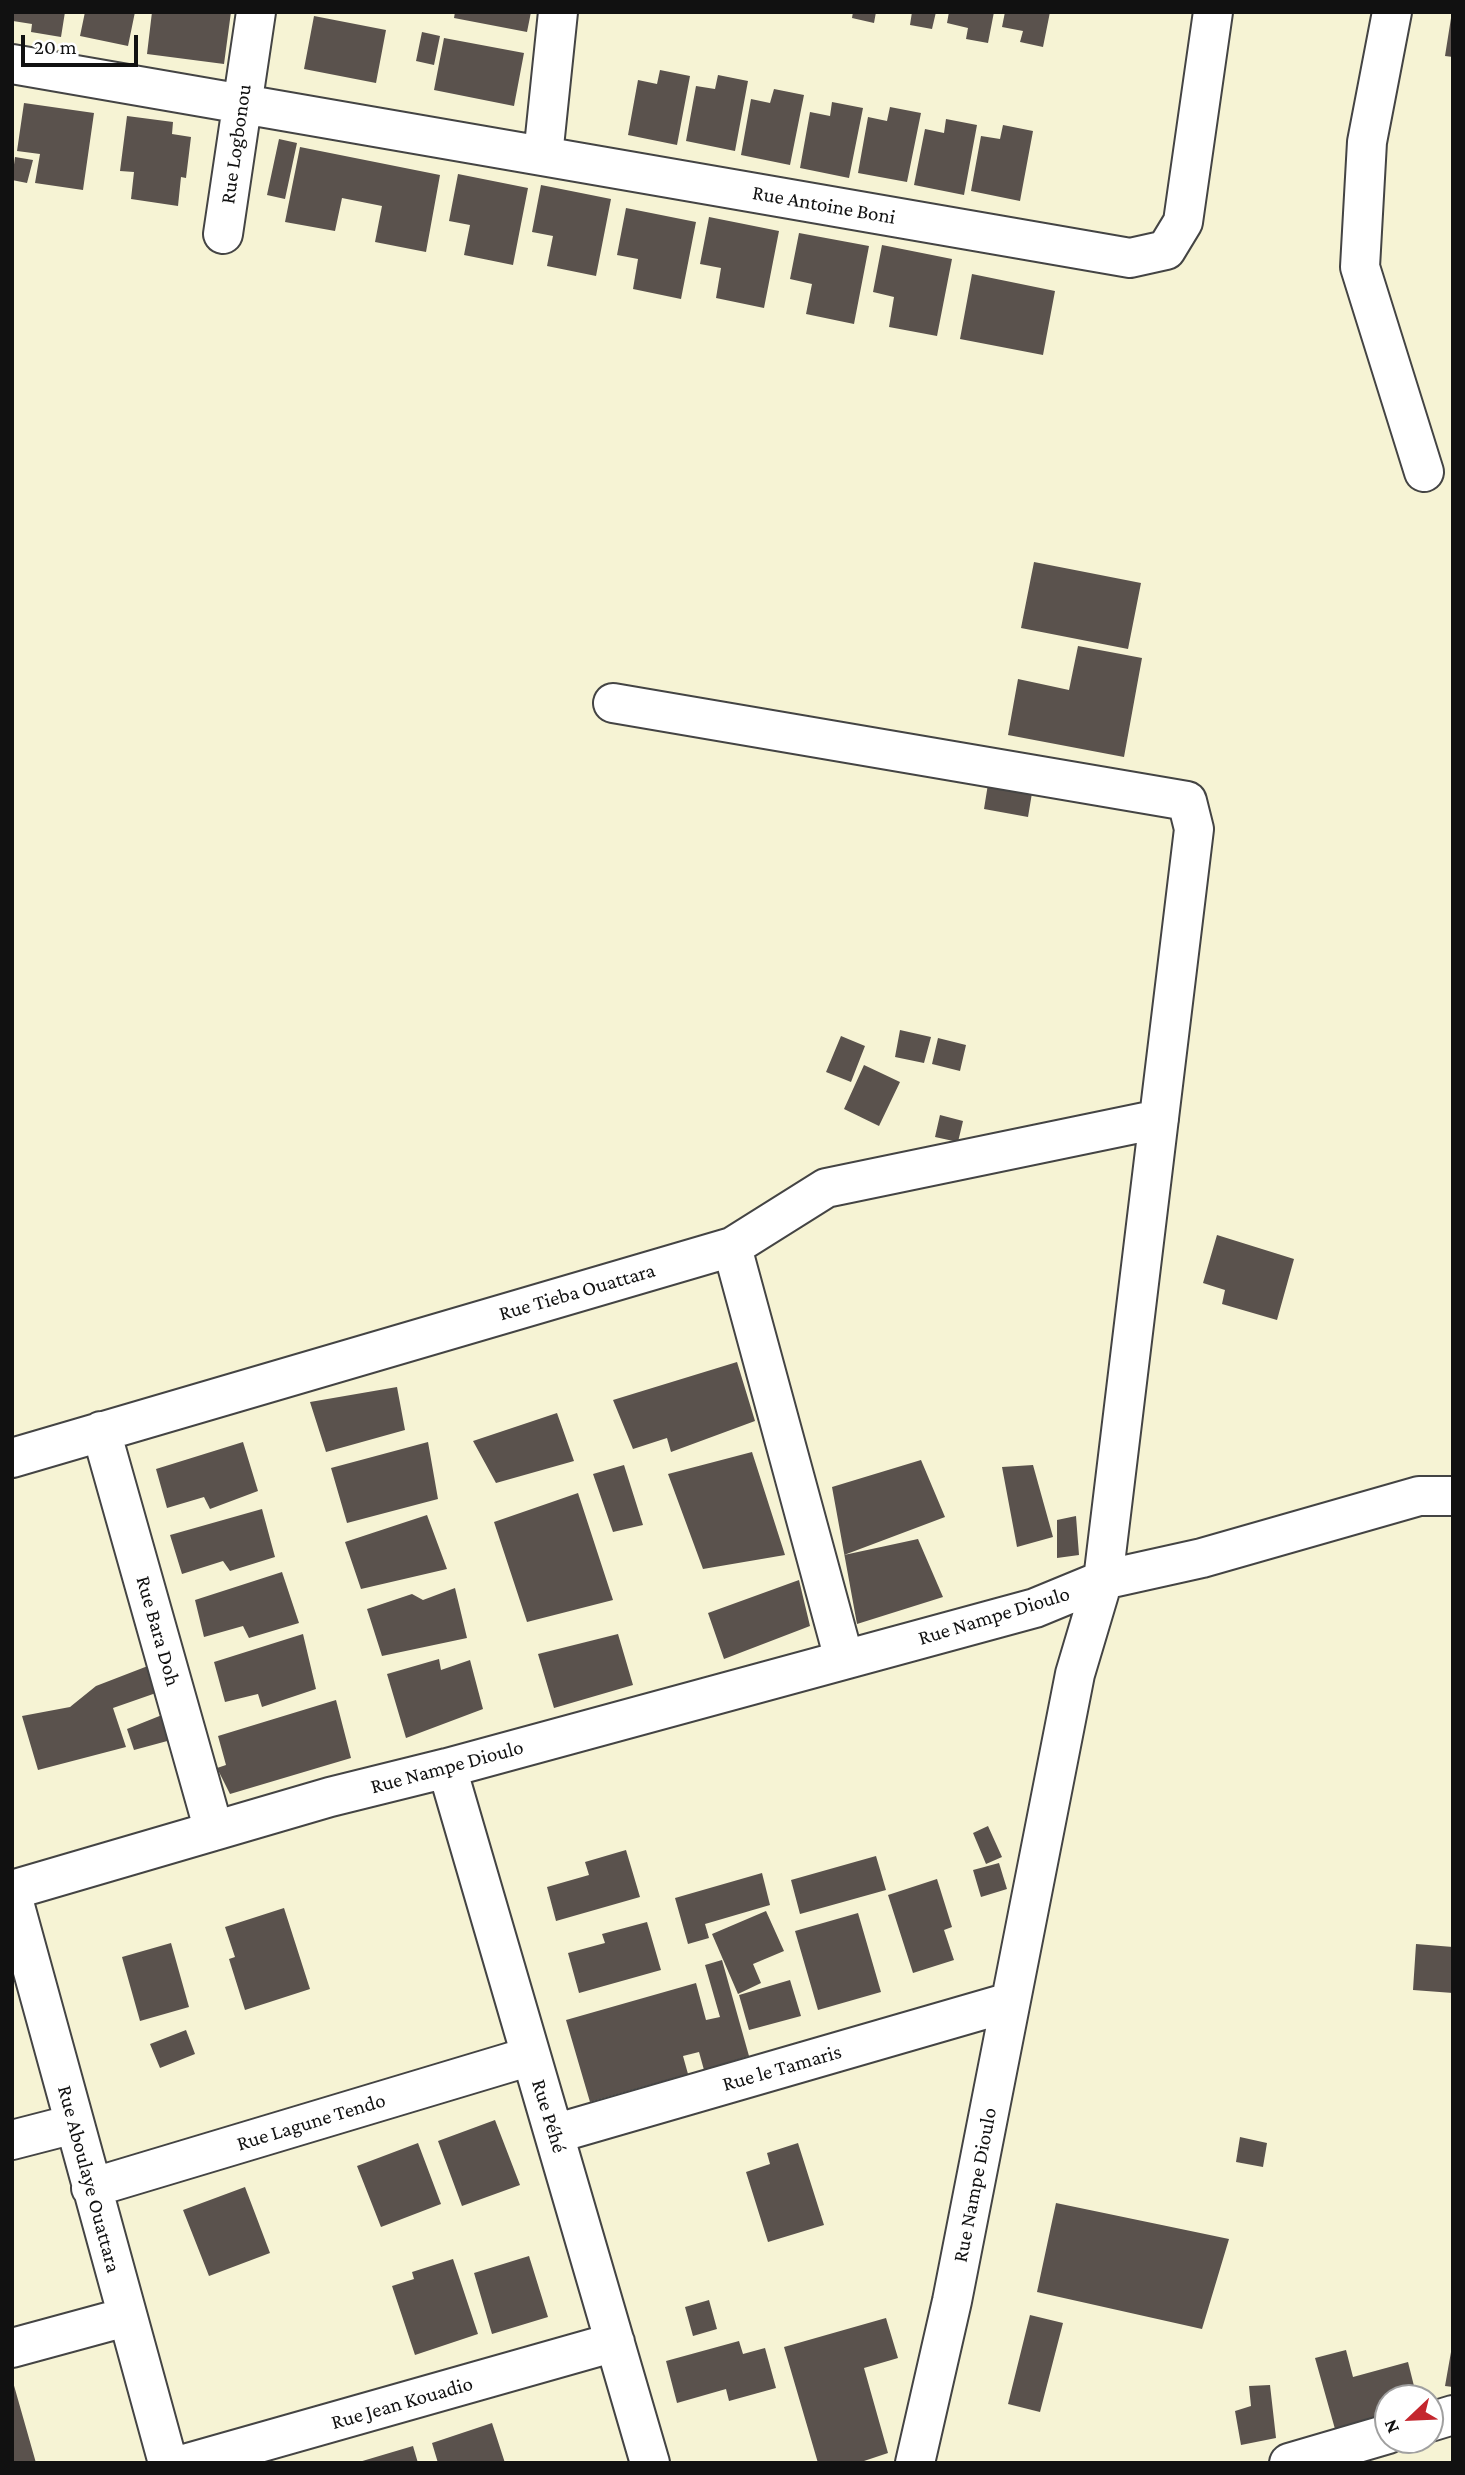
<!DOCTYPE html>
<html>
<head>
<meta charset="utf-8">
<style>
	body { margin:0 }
	#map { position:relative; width:1465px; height:2475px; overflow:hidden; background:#fffdf5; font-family:"Crimson Pro",serif }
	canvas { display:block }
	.frame { position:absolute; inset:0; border:14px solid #111; pointer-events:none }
	.north { position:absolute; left:1374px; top:2384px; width:70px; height:70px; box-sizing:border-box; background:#fff; border:2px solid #a0a0a0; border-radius:50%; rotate:247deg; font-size:19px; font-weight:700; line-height:28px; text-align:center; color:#111 }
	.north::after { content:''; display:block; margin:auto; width:24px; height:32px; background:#c4262e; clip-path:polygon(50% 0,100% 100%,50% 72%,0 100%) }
	.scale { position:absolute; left:21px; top:35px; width:117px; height:32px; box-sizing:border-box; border:4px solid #111; border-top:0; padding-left:9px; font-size:21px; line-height:24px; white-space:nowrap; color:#111; -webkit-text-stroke:5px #fff; paint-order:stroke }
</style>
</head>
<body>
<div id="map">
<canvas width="1465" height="2475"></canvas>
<div class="frame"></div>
<div class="north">N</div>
<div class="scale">20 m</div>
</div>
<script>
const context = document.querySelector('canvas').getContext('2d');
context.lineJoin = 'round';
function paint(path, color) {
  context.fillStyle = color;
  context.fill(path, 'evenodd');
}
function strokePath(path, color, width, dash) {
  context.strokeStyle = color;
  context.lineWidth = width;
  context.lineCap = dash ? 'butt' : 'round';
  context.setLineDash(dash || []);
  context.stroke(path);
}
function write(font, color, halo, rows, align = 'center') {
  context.font = font + ' "Crimson Pro",serif';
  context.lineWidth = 7;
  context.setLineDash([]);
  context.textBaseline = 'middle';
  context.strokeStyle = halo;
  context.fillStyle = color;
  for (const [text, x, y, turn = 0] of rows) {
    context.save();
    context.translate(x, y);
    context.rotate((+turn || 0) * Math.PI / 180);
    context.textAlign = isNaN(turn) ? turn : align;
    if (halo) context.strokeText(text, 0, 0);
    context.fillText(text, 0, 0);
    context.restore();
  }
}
const farmland = new Path2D(`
	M12 12H1453V2463H12ZM1388 2398H1430V2440H1388Z`);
const building = new Path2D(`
	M14 12H65L61 37 31 32 32 24 13 21Z
	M85 12H135L128 46 80 36Z
	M152 12H231L224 64 147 54Z
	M455 12H531L527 32 454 18Z
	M853 12H876L874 23 852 18Z
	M912 12H936L932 29 910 25Z
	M949 12H994L988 43 966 39 968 28 947 23Z
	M1005 12H1050L1043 47 1020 42 1023 31 1002 27Z
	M314 16 386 30 376 83 304 69Z
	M1451 18H1453V57L1445 56Z
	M422 32 440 36 434 65 416 61Z
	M444 38 524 53 514 106 434 90Z
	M660 70 690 76 677 145 628 135 638 80 657 84Z
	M718 75 748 81 735 151 686 141 696 86 715 89Z
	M774 89 804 95 790 165 741 155 751 99 770 103Z
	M832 102 863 108 849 178 800 168 810 112 830 116Z
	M24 103 94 113 83 190 35 183 40 154 17 151Z
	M890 107 921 113 907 182 858 173 868 117 887 121Z
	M127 116 173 122 172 134 191 137 186 178 181 177 178 206 131 199 134 172 120 171Z
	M946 119 977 125 964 195 914 185 925 129 944 133Z
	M1003 125 1033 131 1020 201 971 191 981 136 1000 139Z
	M279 139 297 143 285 199 267 195Z
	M300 147 440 175 426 252 375 242 382 206 342 198 335 231 285 222Z
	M15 157 33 160 27 183 12 180Z
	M458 174 528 188 513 265 464 255 470 225 449 221Z
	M541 185 611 199 596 276 547 266 553 236 532 232Z
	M626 208 696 222 681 299 633 289 638 259 617 255Z
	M709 217 779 231 764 308 716 298 721 268 700 264Z
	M799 233 869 246 854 324 806 314 812 284 790 279Z
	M882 245 952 259 937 336 889 327 894 297 873 292Z
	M972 274 1055 291 1043 355 960 339Z
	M1034 562 1141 583 1128 649 1021 628Z
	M1078 646 1142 658 1124 757 1008 735 1018 679 1069 690Z
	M988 784 1032 793 1028 817 984 809Z
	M900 1030 931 1037 924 1063 895 1057Z
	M841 1036 865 1046 851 1082 826 1072Z
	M938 1038 966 1045 960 1071 932 1064Z
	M864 1065 900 1082 879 1126 844 1109Z
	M940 1115 963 1121 958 1142 935 1137Z
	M1217 1235 1294 1259 1277 1320 1222 1304 1225 1290 1203 1283Z
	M737 1362 755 1421 671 1452 667 1438 633 1449 613 1400Z
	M397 1387 405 1430 326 1452 310 1402Z
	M557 1413 574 1461 496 1483 473 1441Z
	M243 1442 258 1491 210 1509 204 1497 167 1508 156 1469Z
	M428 1442 438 1499 347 1523 331 1468Z
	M752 1452 785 1555 703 1569 668 1474Z
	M921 1460 945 1517 844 1555 918 1539 943 1597 857 1624 832 1487Z
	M624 1465 643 1525 613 1532 593 1474Z
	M1033 1465 1053 1537 1017 1547 1002 1467Z
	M578 1493 613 1600 527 1622 494 1522Z
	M262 1509 275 1557 230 1571 223 1561 182 1574 170 1535Z
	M427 1515 447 1569 361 1589 345 1542Z
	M1076 1516 1079 1555 1057 1558V1520Z
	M282 1572 299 1623 249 1638 243 1626 204 1637 195 1600Z
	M799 1580 810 1626 724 1659 708 1613Z
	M455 1588 467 1638 382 1656 367 1609 412 1594 423 1600Z
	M303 1634 316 1689 262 1707 258 1694 225 1702 214 1662Z
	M618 1634 633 1685 554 1708 538 1654Z
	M439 1659 441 1670 470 1660 483 1709 406 1738 387 1674Z
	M153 1664 156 1693 113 1708 126 1747 38 1770 22 1716 70 1707 96 1686Z
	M336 1700 351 1758 230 1794 217 1768 226 1765 218 1736Z
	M162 1715 171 1740 134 1750 127 1729Z
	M988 1826 1002 1857 986 1864 973 1833Z
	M626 1850 640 1897 556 1921 547 1887 589 1875 585 1862Z
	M876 1856 886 1890 800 1914 791 1880Z
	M999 1863 1007 1889 981 1897 973 1870Z
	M762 1873 770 1905 705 1924 709 1938 688 1944 675 1898Z
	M937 1879 952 1927 944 1930 954 1960 913 1973 888 1895Z
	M284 1908 310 1989 245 2010 229 1959 235 1957 225 1927Z
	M766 1911 784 1951 753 1964 761 1983 738 1994 712 1934Z
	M858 1913 881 1992 818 2010 795 1931Z
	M647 1922 661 1970 579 1993 568 1953 605 1943 602 1934Z
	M171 1943 189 2007 140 2021 122 1957Z
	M1416 1944 1453 1947V1993L1413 1990Z
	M722 1960 749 2056 704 2070 699 2052 683 2056 688 2074 590 2102 566 2020 696 1983 706 2020 720 2017 705 1965Z
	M790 1980 801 2016 749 2030 739 1995Z
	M186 2030 195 2054 160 2068 150 2044Z
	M495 2120 520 2185 462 2206 438 2141Z
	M1240 2137 1267 2143 1263 2167 1236 2162Z
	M418 2143 441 2204 381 2227 357 2166Z
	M798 2143 824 2225 768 2242 746 2172 770 2164 767 2153Z
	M245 2187 270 2253 209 2276 183 2210Z
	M1056 2203 1229 2239 1202 2329 1037 2292Z
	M529 2256 548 2317 492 2334 474 2273Z
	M453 2259 478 2334 415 2355 392 2286 414 2279 412 2272Z
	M709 2300 717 2329 693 2336 685 2307Z
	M1030 2315 1063 2323 1040 2412 1008 2404Z
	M886 2318 898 2358 864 2368 888 2453 858 2463H818L784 2347Z
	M739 2341 743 2354 765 2348 776 2388 729 2401 726 2389 677 2403 666 2361Z
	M1346 2350 1353 2377 1408 2362 1417 2398H1388V2415L1335 2429 1315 2358Z
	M1451 2352 1453 2353V2387L1445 2386Z
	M13 2382 36 2463H12Z
	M1270 2385 1276 2438 1241 2445 1235 2411 1251 2406 1249 2386Z
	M492 2423 505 2463H438L432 2443Z
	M413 2446 418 2463H359V2462Z`);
const minor = new Path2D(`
	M1392 12 1367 142 1360 267 1424 472
	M12 64 1130 258 1166 250 1183 222 1213 12
	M543 156 558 12
	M223 234 256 12
	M613 703 1187 801 1194 829 1103 1580 1202 1558 1419 1496H1453
	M732 1247 826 1188 1159 1119
	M101 1431 214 1831
	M12 1458 732 1247 844 1659
	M447 1768 650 2463
	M12 1890 330 1797 447 1768 1035 1608 1103 1580 1075 1674 952 2301 915 2463
	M12 1895 168 2463
	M554 2134 1010 2002
	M12 2140 74 2124
	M91 2188 531 2056
	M12 2348 126 2317
	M1430 2422 1453 2415
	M188 2463 615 2342
	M1289 2463 1388 2434`);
const streetNames = [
	["Rue Logbonou",236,144,-82],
	["Rue Antoine Boni",824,205,10],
	["Rue Tieba Ouattara",577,1292,-16],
	["Rue Nampe Dioulo",994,1616,-17],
	["Rue Bara Doh",158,1631,74],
	["Rue Nampe Dioulo",447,1767,-15],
	["Rue le Tamaris",782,2068,-16],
	["Rue Péhé",549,2116,73],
	["Rue Lagune Tendo",311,2122,-17],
	["Rue Aboulaye Ouattara",89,2179,75],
	["Rue Nampe Dioulo",975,2185,-79],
	["Rue Jean Kouadio",402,2403,-16]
];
paint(farmland, '#f6f3d4');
paint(building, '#5a524d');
strokePath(minor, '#444', 42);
strokePath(minor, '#fff', 38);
write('21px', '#111', '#fff', streetNames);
</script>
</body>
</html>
